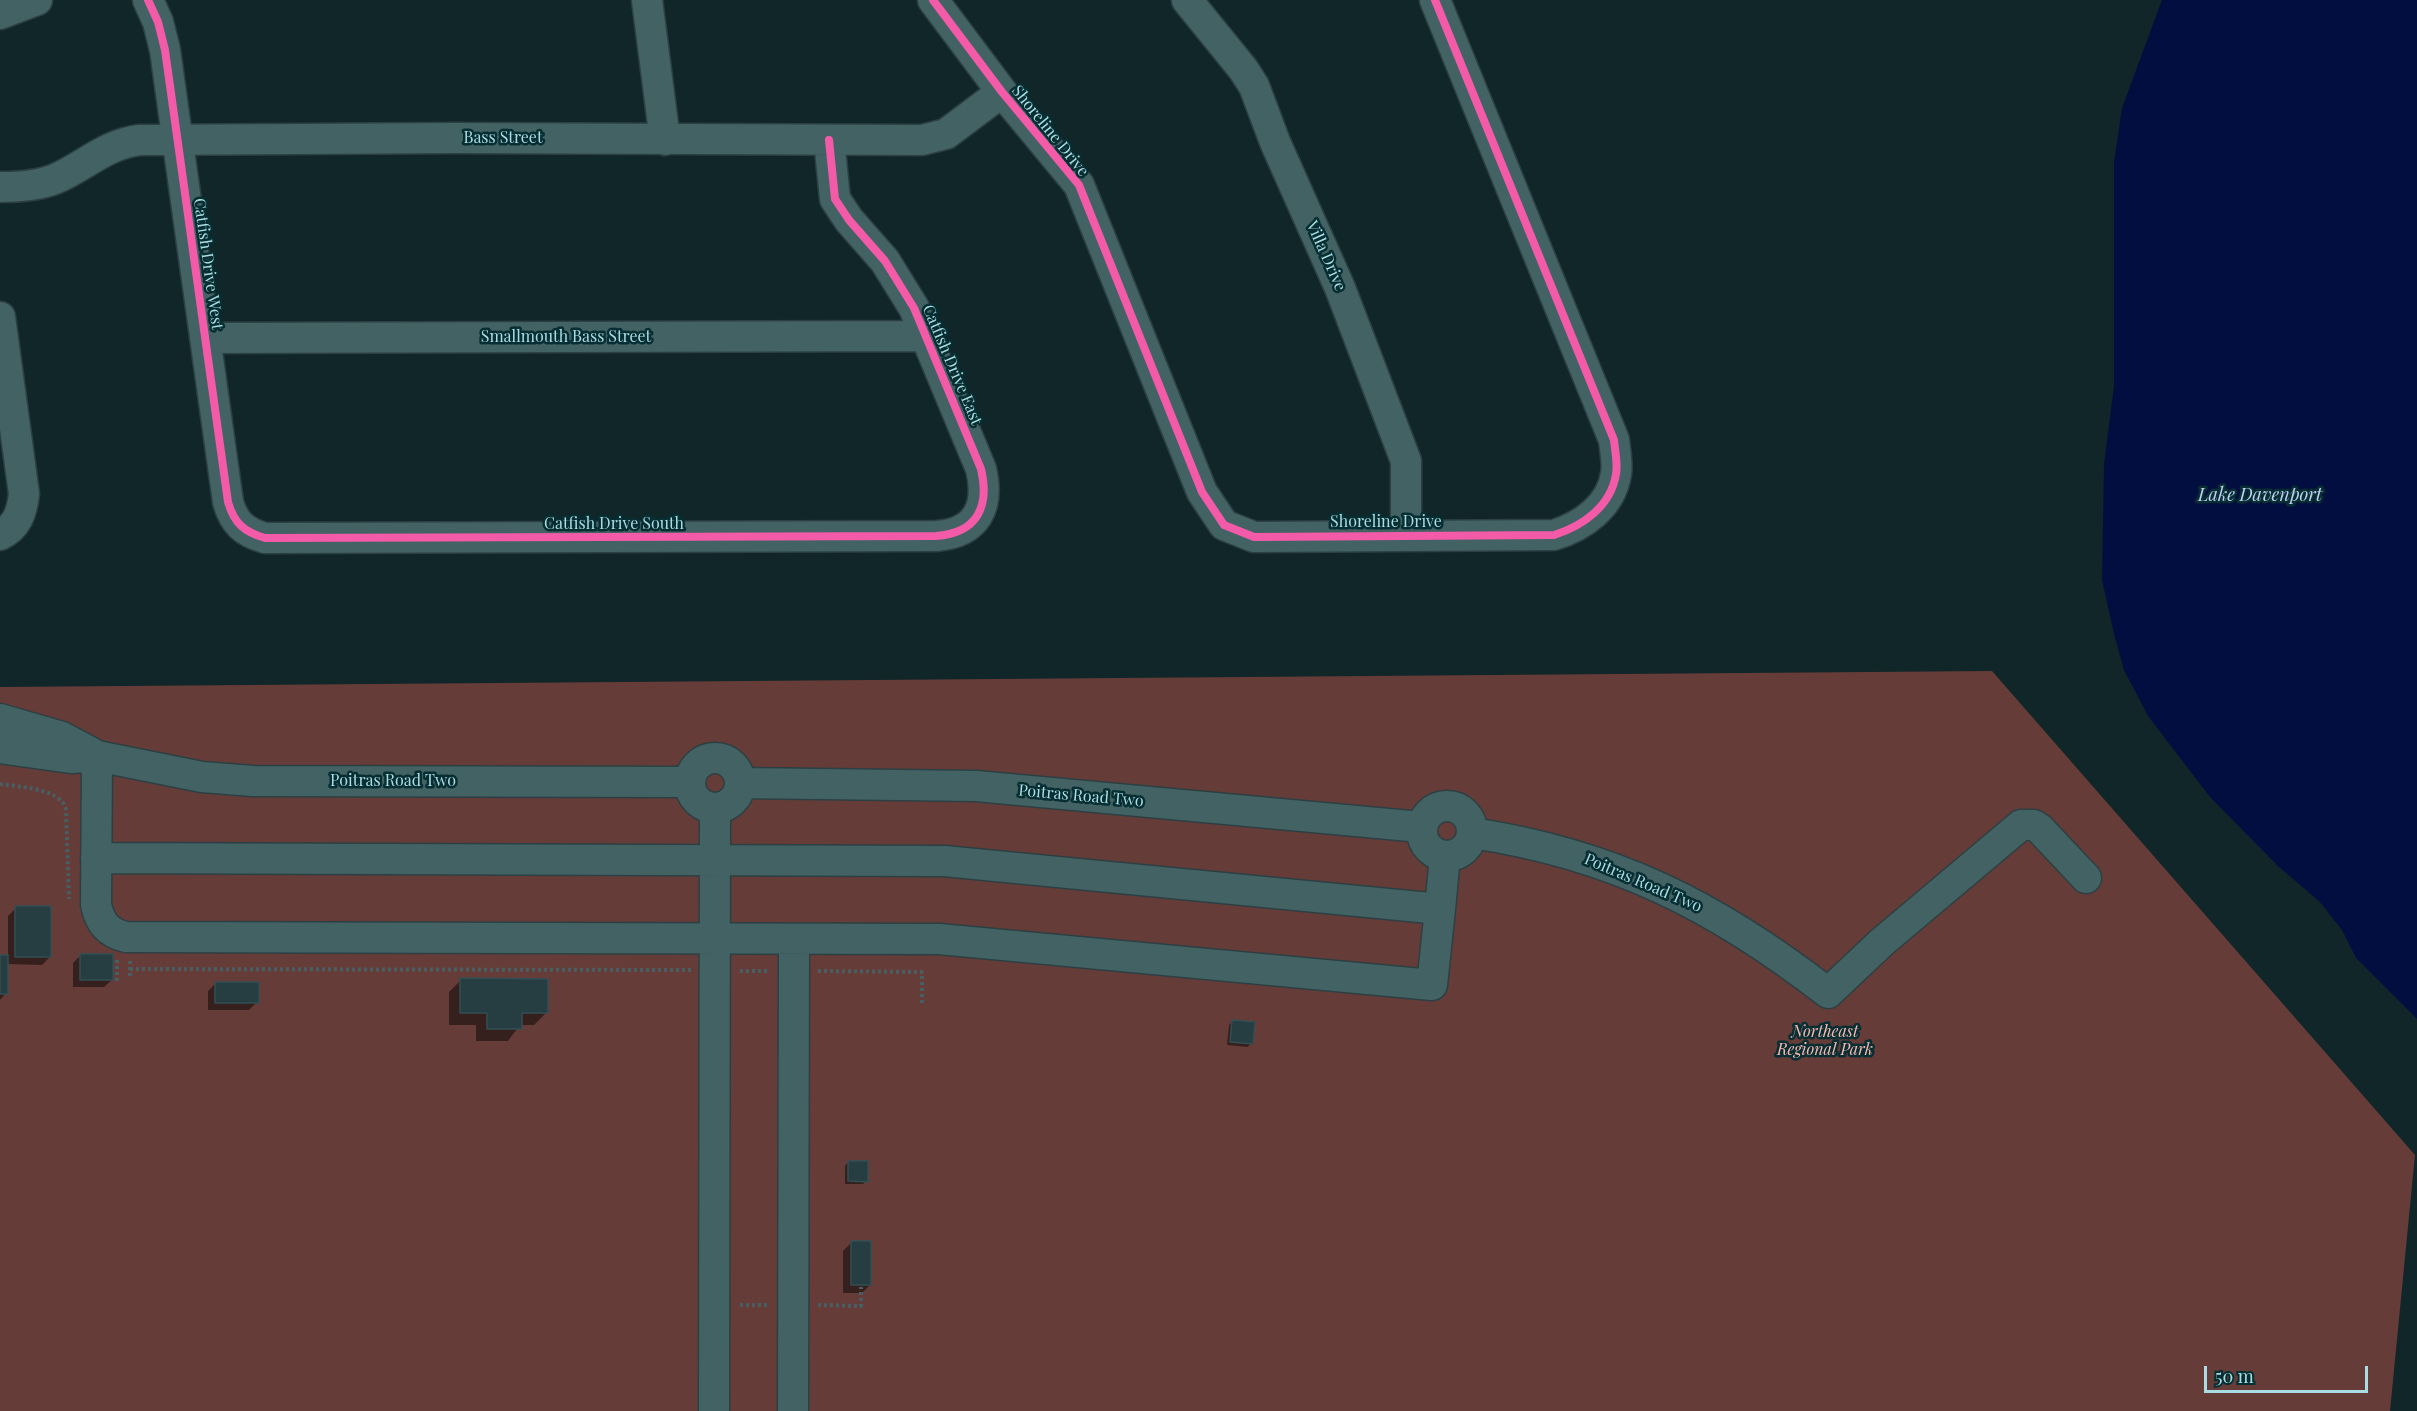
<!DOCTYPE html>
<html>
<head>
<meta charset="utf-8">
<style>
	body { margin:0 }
	#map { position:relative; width:2417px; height:1411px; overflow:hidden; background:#112628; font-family:"Playfair Display",serif }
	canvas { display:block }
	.scale { position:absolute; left:2204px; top:1366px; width:164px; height:27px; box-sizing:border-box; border:3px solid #aadde3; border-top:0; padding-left:8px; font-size:18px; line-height:21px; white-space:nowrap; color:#aadde3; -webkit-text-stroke:4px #072e32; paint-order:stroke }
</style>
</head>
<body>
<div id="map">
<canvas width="2417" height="1411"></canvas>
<div class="scale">50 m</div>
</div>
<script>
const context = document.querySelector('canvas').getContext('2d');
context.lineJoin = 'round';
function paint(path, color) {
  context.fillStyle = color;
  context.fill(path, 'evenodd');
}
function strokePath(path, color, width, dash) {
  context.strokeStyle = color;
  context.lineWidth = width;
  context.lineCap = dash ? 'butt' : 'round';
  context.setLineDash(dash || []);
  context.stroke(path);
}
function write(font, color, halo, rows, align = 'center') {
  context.font = font + ' "Playfair Display",serif';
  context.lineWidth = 5;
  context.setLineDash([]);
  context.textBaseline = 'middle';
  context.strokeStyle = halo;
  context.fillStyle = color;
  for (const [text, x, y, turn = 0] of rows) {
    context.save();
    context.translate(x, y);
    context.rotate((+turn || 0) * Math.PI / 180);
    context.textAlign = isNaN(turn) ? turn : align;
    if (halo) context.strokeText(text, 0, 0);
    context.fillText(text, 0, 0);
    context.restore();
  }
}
const green = new Path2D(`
	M1992 671 2415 1155 2390 1411H0V687Z`);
const water = new Path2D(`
	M2162 0H2417V1019L2356 958 2342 930 2320 902 2278 866 2210 797 2148 716 2124 670 2114 634 2102 580 2104 464 2114 386V162L2122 108Z`);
const shadow = new Path2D(`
	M16 908 50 957 42 965 6 964V993L0 1000V957H8V916Z
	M81 955 112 980 104 987H73V963Z
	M461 980 546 1013 534 1025H520L508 1041H476V1025H449V992Z
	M216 983 257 1002 249 1010H208V991Z
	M1232 1022 1251 1043 1248 1047 1227 1045 1229 1025Z
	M848 1162 866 1181 863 1184H845V1166Z
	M851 1243 870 1285 862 1293H843V1251Z`);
const building = new Path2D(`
	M15 906H51V957H15Z
	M80 954H113V980H80Z
	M0 955H8V994H0Z
	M460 978 548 979V1013H522V1029H487V1013H460Z
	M215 982H259V1003H215Z
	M1232 1020 1255 1022 1253 1044 1230 1042Z
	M848 1161H868V1182L848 1181Z
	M851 1241H871V1285H851Z`);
const path = new Path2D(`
	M0 784C18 787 62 788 66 810L69 899
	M117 960V983
	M130 961V978
	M130 969 691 970
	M740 971H769
	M818 971 922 972V1003
	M740 1305H768
	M818 1305 861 1306V1287`);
const minor = new Path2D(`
	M148 0 158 22 165 50 228 502C234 523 244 532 265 538L936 536C977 533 990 507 981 469L914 308 885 261 849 220 835 199 829 140
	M647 0 665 140
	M933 0 1002 92 1079 185 1202 492 1224 525 1254 537 1554 535C1583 526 1611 506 1616 474 1618 464 1615 451 1614 440L1435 0
	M1187 0 1243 69 1254 86 1275 142 1340 288 1406 461V534
	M0 14 37 0
	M0 187C18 187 38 186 55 179 85 166 106 144 140 140L455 138 922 140 946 134 1002 92
	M0 317 24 494C22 512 17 527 0 535
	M205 338 927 336
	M0 719 62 737 92 753
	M0 748 71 758 97 756 202 777 253 781 690 782
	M97 756 96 905C100 923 108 933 126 937L939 939 1432 985 1440 909
	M690 783a25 25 0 1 1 50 0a25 25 0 1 1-50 0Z
	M741 783 976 786 1421 827
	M1422 831a25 25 0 1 1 50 0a25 25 0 1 1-50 0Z
	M1472 833C1613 854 1716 906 1828 993L1882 942 2021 825H2034L2040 829 2086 878
	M96 858 944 861 1440 909 1445 856
	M714 1411 715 809
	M793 1411 794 939`);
const cycleway = new Path2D(`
	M148 0 158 22 165 50 228 502C234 523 244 532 265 538L936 536C977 533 990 507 981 469L914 308 885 261 849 220 835 199 829 140
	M933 0 1002 92 1079 185 1202 492 1224 525 1254 537 1554 535C1583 526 1611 506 1616 474 1618 464 1615 451 1614 440L1435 0`);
const streetNames = [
	["Shoreline Drive",1050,131,51],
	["Bass Street",503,138],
	["Villa Drive",1326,256,66],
	["Catfish Drive West",208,264,82],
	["Smallmouth Bass Street",566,337],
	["Catfish Drive East",952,365,67],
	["Shoreline Drive",1386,522],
	["Catfish Drive South",614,524],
	["Poitras Road Two",393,781],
	["Poitras Road Two",1081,796,5],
	["Poitras Road Two",1643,883,23]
];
const parkNames = [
	["Northeast",1825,1032],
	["Regional Park",1825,1050]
];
const waterNames = [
	["Lake Davenport",2260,495]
];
paint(green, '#663c39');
paint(water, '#030e40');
paint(shadow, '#0007');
paint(building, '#263d41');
strokePath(building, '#324f53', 1.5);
strokePath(minor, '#2c4043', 33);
strokePath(path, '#475f62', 4, [3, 3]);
strokePath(minor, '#436264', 30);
strokePath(cycleway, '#f35aa7', 8);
write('16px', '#aadde3', '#072e32', streetNames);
write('italic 16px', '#fbb8b1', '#072e32', parkNames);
write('italic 18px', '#c0d0f4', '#072e32', waterNames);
</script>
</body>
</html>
